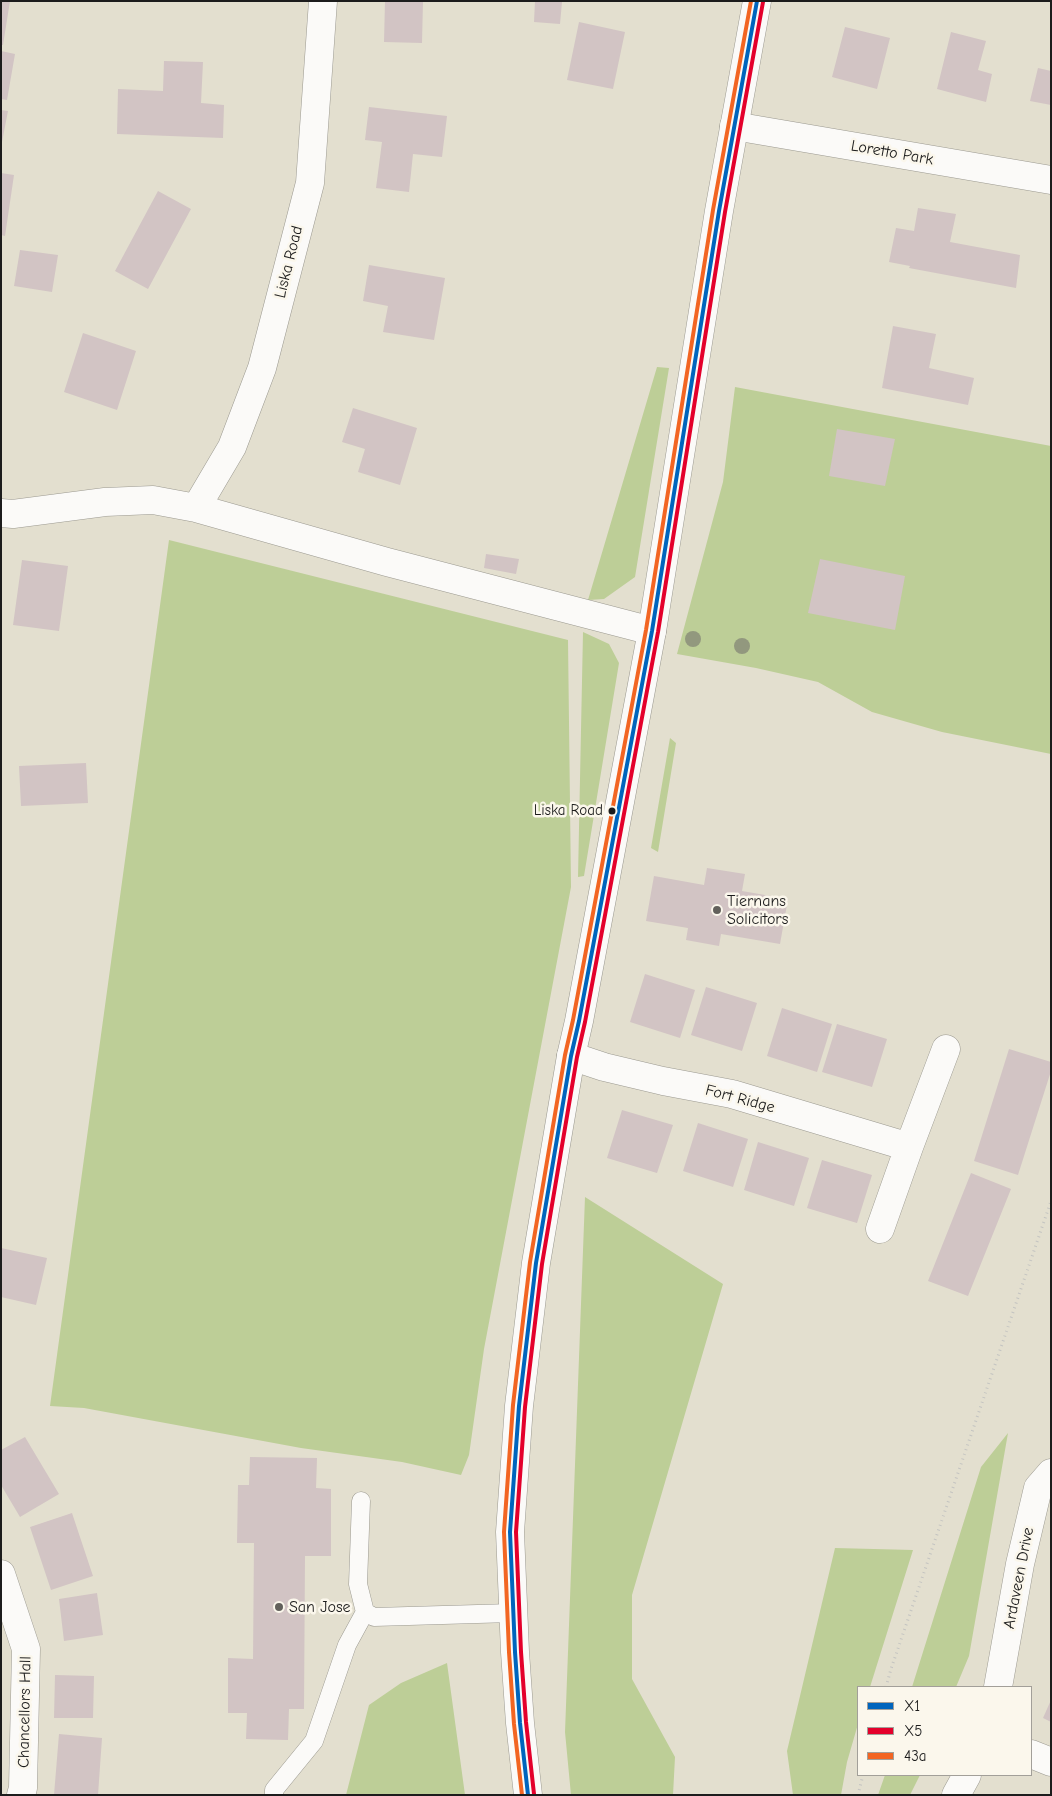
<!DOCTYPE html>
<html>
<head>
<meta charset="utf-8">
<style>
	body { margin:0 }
	#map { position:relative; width:1052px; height:1796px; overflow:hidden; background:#e3dfcf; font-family:"Comic Neue",sans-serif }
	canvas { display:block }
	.frame { position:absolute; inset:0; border:2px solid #1c1c1c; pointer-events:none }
	.legend { position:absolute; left:857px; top:1686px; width:175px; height:90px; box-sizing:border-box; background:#fbf7ec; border:1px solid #a29f99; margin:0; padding:6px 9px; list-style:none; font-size:15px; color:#1c1c1c }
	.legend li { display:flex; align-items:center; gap:10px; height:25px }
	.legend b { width:25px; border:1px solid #a29f99 }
</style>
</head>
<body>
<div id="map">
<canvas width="1052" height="1796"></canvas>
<div class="frame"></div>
<ul class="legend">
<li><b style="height:6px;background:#0065bd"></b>X1</li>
<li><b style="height:6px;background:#e4002b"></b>X5</li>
<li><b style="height:6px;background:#f26522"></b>43a</li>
</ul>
</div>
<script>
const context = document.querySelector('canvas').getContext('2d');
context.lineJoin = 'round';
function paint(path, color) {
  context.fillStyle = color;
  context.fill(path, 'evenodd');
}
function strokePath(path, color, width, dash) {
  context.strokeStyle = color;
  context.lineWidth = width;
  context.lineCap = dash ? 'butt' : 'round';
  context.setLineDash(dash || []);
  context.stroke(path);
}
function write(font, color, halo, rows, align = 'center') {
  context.font = font + ' "Comic Neue",sans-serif';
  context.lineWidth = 5;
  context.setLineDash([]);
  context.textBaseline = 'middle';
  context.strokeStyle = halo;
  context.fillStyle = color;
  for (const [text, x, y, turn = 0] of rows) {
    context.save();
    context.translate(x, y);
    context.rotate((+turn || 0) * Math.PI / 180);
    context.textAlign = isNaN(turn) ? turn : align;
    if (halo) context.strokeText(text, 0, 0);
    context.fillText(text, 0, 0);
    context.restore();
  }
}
const green = new Path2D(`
	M657 367 669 368 635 577 604 599 588 600Z
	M735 387 1051 446V754L942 732 872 712 818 682 756 668 677 654 723 482Z
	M169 540 568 640 571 887 484 1349 469 1455 461 1475 402 1462 301 1448 84 1408 50 1406Z
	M583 632 609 644 619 663 584 876 578 877Z
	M670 738 676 743 658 852 651 848Z
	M585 1197 723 1284 632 1595V1679L675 1757 673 1795H571L565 1732Z
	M1008 1433 969 1656 956 1687H912L981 1467Z
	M835 1548 913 1550 870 1687H858V1724L847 1762 841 1795H793L787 1751Z
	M447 1663 465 1795H346L369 1705 401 1683Z
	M885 1775H920L910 1795H878Z`);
const building = new Path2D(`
	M1 1H10L3 45H1Z
	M385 1H423L422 43 384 42Z
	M535 1 562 2 560 24 534 22Z
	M579 22 625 32 613 89 567 80Z
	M845 27 890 38 877 89 832 77Z
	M951 32 986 41 978 70 992 74 986 102 937 89Z
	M1 51 15 54 7 100 1 99Z
	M164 61 203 62 201 103 224 105 223 138 117 134 118 89 163 91Z
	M1038 68 1051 71V105L1030 101Z
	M369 107 447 116 442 157 413 154 409 192 376 188 382 142 365 140Z
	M1 110 8 111 2 142H1Z
	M1 173 14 175 5 236 1 235Z
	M158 191 191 209 148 289 115 271Z
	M918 208 956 214 950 242 1020 255 1016 288 909 268 910 266 889 262 896 228 914 231Z
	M20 250 58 255 52 292 14 286Z
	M369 265 445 278 434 340 383 332 388 306 363 301Z
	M893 326 936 334 929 368 974 378 968 405 882 388Z
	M83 333 136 351 117 410 64 392Z
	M353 408 417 428 400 485 358 472 365 449 342 442Z
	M837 429 895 439 885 486 829 476Z
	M486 554 519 559 516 574 484 568Z
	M820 559 905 576 895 630 808 613Z
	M22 560 68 566 59 631 13 625Z
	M86 763 88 803 21 806 19 766Z
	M707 868 745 874 742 891 788 899 780 944 721 934 719 946 686 940 688 928 646 921 654 876 704 885Z
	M645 974 695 990 680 1038 630 1022Z
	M706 987 757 1003 742 1051 691 1035Z
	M782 1008 832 1024 817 1072 767 1056Z
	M837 1024 887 1039 872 1087 822 1072Z
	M1009 1049 1051 1062V1071L1018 1175 974 1161Z
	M622 1110 673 1125 657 1173 607 1158Z
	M698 1123 748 1139 733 1187 683 1171Z
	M758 1142 809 1158 794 1206 744 1190Z
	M822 1160 872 1175 857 1223 807 1208Z
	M971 1173 1011 1189 968 1296 928 1281Z
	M1 1248 47 1258 36 1305 1 1297Z
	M25 1437 59 1494 20 1517 1 1485V1450Z
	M250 1457 317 1458 316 1488 331 1489V1556H305L304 1709H289L288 1740 246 1739 247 1713H228V1658L253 1659 254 1543H237L238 1485H249Z
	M72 1513 93 1576 51 1590 30 1527Z
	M97 1593 103 1635 64 1641 59 1599Z
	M55 1675 94 1676 93 1718H54Z
	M1051 1700V1722L1043 1718Z
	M59 1734 102 1738 98 1795H54Z`);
const path = new Path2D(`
	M886 1687 891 1669 1051 1201
	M858 1795 863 1775`);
const service = new Path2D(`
	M361 1501 358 1584 365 1612 374 1617 512 1613
	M274 1795V1790L314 1741 347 1645 365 1612`);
const minor = new Path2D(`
	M734 126 1051 180
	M196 508 232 447 262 368 310 183 323 1
	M1 513 13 514 105 502 153 500 196 508 387 562 652 631
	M571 1056 604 1067 663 1081 732 1094 909 1147
	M880 1229 909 1147 946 1049
	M1 1574 26 1649 23 1788 21 1795
	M998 1687 1020 1564 1038 1488 1051 1473
	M1031 1754 1051 1762
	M956 1795 967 1775`);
const primary = new Path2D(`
	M528 1795 520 1723 515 1652 510 1532 519 1406 536 1263 571 1056 579 1021 652 631 719 211 757 1`);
const bus1 = new Path2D(`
	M528 1795 520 1723 515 1652 510 1532 519 1406 536 1263 571 1056 579 1021 652 631 719 211 757 1`);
const bus2 = new Path2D(`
	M534 1794 526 1722 521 1652 516 1532 525 1407 542 1264 577 1057 585 1022 658 632 725 212 763 2`);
const bus3 = new Path2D(`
	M522 1795 514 1724 509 1652 504 1532 513 1405 530 1262 565 1055 573 1020 646 630 713 210 751 1`);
const trees = [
	[693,639],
	[742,646]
];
const markers = [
	[612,811,4.5,"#1c1c1c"],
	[717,910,5,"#62605b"],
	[279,1607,5,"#62605b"]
];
const busNames = [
	["Liska Road",603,811]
];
const streetNames = [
	["Loretto Park",892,153,10],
	["Liska Road",289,262,-76],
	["Fort Ridge",740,1099,15],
	["Ardaveen Drive",1019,1578,-79],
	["Chancellors Hall",25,1712,-89]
];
const poiNames = [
	["Tiernans",727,901],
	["Solicitors",727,919],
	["San Jose",289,1607]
];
paint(green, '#bdce97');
paint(building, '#d2c4c4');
strokePath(service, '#9b9990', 19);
strokePath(minor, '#9b9990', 29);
strokePath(primary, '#9b9990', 29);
strokePath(path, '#c4c4c1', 3, [1, 4]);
strokePath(service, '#fbfaf8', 18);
strokePath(minor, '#fbfaf8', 28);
strokePath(primary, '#fbfaf8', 28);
strokePath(bus1, '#0065bd', 4);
strokePath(bus2, '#e4002b', 4);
strokePath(bus3, '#f26522', 4);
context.fillStyle = '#92987e';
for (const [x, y] of trees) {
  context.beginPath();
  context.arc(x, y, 8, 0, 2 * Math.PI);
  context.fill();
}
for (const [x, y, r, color] of markers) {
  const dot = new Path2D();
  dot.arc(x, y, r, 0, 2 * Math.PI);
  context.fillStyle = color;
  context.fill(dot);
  strokePath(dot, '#fbf7ec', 2);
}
write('15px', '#1c1c1c', '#fbf7ec', busNames, 'right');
write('16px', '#1c1c1c', '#fbf7ec', streetNames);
write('16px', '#1c1c1c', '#fbf7ec', poiNames, 'left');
</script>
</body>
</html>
